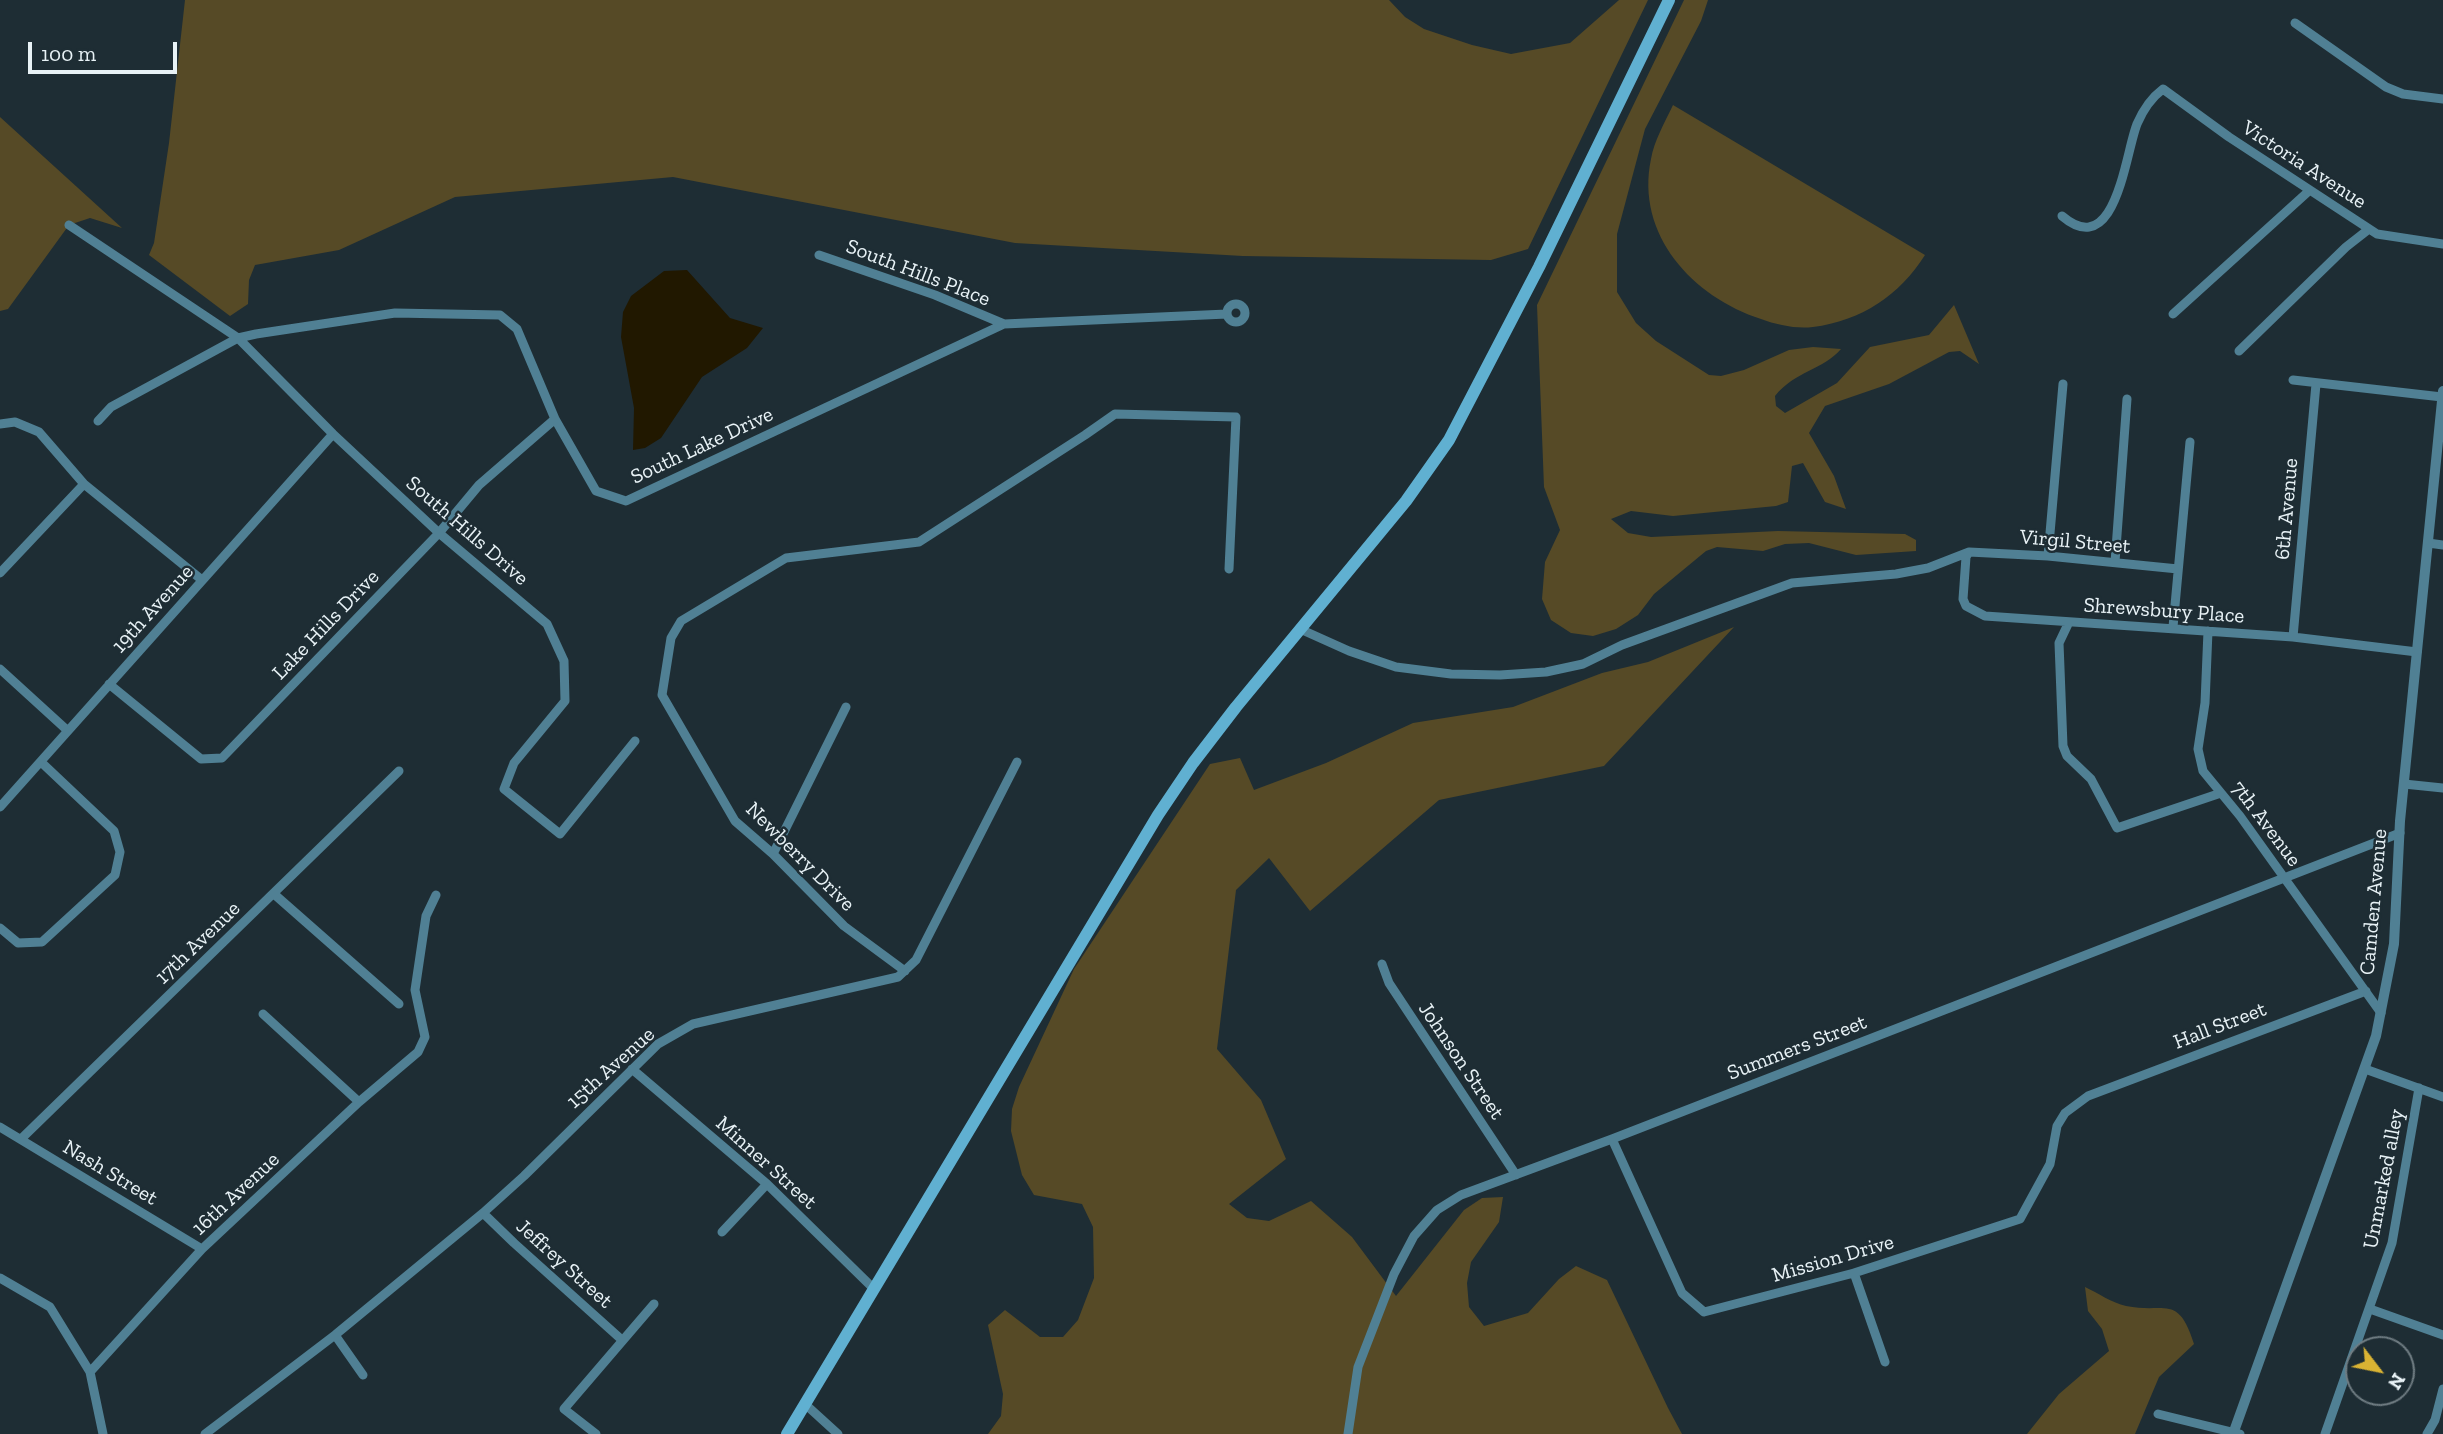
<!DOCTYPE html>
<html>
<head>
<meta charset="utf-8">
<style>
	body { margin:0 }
	#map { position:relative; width:2443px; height:1434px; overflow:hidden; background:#1e2d34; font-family:"Zilla Slab",serif }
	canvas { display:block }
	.north { position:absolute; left:2345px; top:1336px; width:70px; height:70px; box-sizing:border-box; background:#1e2d34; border:2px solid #6f7c82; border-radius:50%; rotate:122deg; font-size:19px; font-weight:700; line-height:28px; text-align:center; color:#e8f2f6 }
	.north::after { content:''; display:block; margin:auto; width:24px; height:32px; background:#dab333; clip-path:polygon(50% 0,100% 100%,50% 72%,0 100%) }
	.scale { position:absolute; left:28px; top:42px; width:149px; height:32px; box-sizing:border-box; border:4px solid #e8f2f6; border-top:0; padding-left:9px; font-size:21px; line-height:24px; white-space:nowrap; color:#e8f2f6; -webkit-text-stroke:5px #1e2d34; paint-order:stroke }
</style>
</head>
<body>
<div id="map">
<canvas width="2443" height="1434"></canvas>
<div class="north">N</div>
<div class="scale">100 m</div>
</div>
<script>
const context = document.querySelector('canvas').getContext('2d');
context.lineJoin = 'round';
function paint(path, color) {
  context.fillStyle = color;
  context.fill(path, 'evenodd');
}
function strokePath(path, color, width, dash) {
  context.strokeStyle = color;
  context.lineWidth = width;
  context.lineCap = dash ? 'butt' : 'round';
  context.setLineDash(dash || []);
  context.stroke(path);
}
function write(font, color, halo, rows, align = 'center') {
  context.font = font + ' "Zilla Slab",serif';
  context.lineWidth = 5;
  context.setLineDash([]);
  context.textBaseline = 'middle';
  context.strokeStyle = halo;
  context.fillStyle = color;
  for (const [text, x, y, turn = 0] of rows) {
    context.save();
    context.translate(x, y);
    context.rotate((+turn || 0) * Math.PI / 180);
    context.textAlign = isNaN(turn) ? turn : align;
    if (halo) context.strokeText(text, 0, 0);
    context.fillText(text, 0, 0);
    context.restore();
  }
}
const green = new Path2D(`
	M185 0H1389L1405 17 1424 29 1472 45 1511 54 1570 43 1619 0H1648L1528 249 1491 260 1243 256 1015 243 673 177 455 197 339 250 255 265 249 280 248 304 230 316 149 255 154 243 169 143Z
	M1684 0H1708L1701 21 1645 129 1617 234V292L1636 323 1656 341 1709 375 1721 376 1744 370 1789 350 1813 347 1841 349C1823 370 1795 371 1775 396L1776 406 1785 413 1837 383 1870 347 1929 335 1954 305 1979 364 1960 351 1949 352 1889 384 1825 406 1809 433 1834 476 1846 509 1825 502 1803 463 1792 466 1788 502 1776 506 1673 516 1631 511 1611 519 1628 533 1651 537 1778 531 1905 534 1916 540V551L1856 555 1809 543 1785 544 1763 551 1717 547 1706 551 1654 594 1638 615 1616 629 1593 636 1571 633 1551 620 1542 599 1545 562 1560 530 1544 487 1537 305Z
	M1673 105 1925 255C1900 295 1861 321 1813 327 1796 329 1777 325 1761 319 1693 297 1635 235 1651 159 1654 141 1665 122 1673 105Z
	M0 117 122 228 90 218 69 225 8 309 0 311Z
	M1734 627 1604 766 1439 800 1310 911 1269 858 1236 890 1217 1049 1261 1100 1286 1159 1229 1204 1247 1218 1269 1221 1311 1201 1352 1237 1396 1296 1464 1210 1482 1198 1503 1197 1499 1222 1471 1262 1467 1283 1469 1307 1484 1326 1528 1313 1559 1279 1576 1266 1607 1280 1668 1408 1682 1434H988L1001 1416 1003 1394 988 1325 1005 1310 1040 1337H1063L1078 1320 1094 1278 1093 1227 1082 1204 1034 1195 1022 1175 1011 1131 1012 1109 1019 1087 1074 969 1210 764 1240 758 1254 790 1326 763 1413 723 1513 707 1602 673 1648 662Z
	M2085 1287C2098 1293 2112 1303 2126 1306 2165 1314 2178 1293 2194 1344L2159 1377 2135 1434H2027L2059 1394 2109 1351 2102 1329 2088 1311Z`);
const water = new Path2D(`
	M687 270 730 318 763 328 747 348 702 377 661 438 645 448 633 450 634 408 621 337 623 312 631 296 664 271Z`);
const minor = new Path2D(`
	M2295 23 2386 87 2403 94 2443 99
	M2062 216C2116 262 2125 154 2137 124 2143 110 2151 98 2163 89L2229 137 2377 234 2443 244
	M69 225 238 338 333 434 439 533 547 624 564 661 565 701 514 763 504 789 560 834 635 741
	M819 255 935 295 1004 324
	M1227 313a9 9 0 1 1 18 0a9 9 0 1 1-18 0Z
	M2173 314 2310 190
	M2239 351 2346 247 2369 229
	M2293 380 2442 397
	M98 421 111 407 238 338 256 334 395 313 500 315 517 329 555 419 596 491 626 501 1004 324 1227 314
	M0 424 15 422 39 432 84 484 202 580
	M2428 543 2443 545
	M1969 552 1966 557 1963 599 1966 606 1985 616 2293 637 2417 652
	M2048 556 2063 384
	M2115 562 2127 399
	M0 573 84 484
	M2069 622 2059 643 2063 746 2067 756 2091 779 2117 828 2221 793
	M2173 627 2190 442
	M1300 629 1349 651 1396 667 1451 674 1500 675 1546 672 1583 664 1622 645 1792 583 1896 574 1928 568 1969 552 2048 556 2178 569
	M2208 631 2205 703 2198 749 2203 771 2240 816 2381 1013
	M2293 637 2316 384
	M0 669 68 731
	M109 684 201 759 222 758 439 533 479 485 555 419
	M2404 784 2443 788
	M0 807 333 434
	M773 854 846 707
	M274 894 399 1004
	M0 928 18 943 42 942 115 875 120 852 114 831 41 762
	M1382 964 1389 983 1516 1175
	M905 971 844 926 773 854 735 821 662 695 671 638 681 621 786 558 919 542 1085 435 1115 414 1236 417 1229 569
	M263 1014 359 1102
	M632 1069 767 1184 873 1288
	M2365 1069 2443 1097
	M0 1127 202 1249
	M21 1139 399 771
	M1612 1139 1682 1293 1704 1312 1854 1273 2020 1219 2050 1164 2057 1126 2065 1113 2088 1096 2366 991
	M483 1213 514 1243 622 1340
	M722 1232 767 1184
	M1854 1273 1885 1362
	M0 1278 50 1307 90 1372 103 1434
	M2370 1309 2443 1335
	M335 1335 363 1375
	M90 1372 202 1249 359 1102 418 1052 425 1037 415 990 426 916 436 895
	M805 1404 838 1434
	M2158 1414 2240 1434
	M205 1434 335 1335 483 1213 524 1176 658 1044 693 1024 898 977 916 960 1017 762
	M596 1434 564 1409 654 1304
	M1348 1434 1358 1367 1394 1274 1414 1236 1437 1210 1461 1195 1612 1139 2400 833
	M2325 1434 2392 1243 2419 1088
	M2427 1434 2435 1420 2443 1389`);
const tertiary = new Path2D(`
	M2233 1434 2376 1036 2394 944 2400 821 2443 391`);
const secondary = new Path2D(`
	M787 1434 1158 815 1193 763 1236 707 1406 501 1449 440 1539 267 1669 0`);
const streetNames = [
	["Victoria Avenue",2304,165,33],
	["South Hills Place",918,273,21],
	["South Lake Drive",702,446,-25],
	["6th Avenue",2287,509,-85],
	["South Hills Drive",467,531,41],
	["Virgil Street",2075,542,5],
	["19th Avenue",153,609,-48],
	["Shrewsbury Place",2164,611,4],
	["Lake Hills Drive",326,625,-46],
	["7th Avenue",2266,824,53],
	["Newberry Drive",800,857,45],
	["Camden Avenue",2374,902,-85],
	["17th Avenue",198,943,-44],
	["Hall Street",2220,1026,-21],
	["Summers Street",1797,1048,-21],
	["Johnson Street",1461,1061,56],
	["15th Avenue",611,1068,-42],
	["Minner Street",766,1163,42],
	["Nash Street",110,1173,31],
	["Unmarked alley",2384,1179,-79],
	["16th Avenue",236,1194,-43],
	["Mission Drive",1833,1259,-16],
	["Jeffrey Street",564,1264,42]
];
paint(green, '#564a26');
paint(water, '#211800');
strokePath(minor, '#508094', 9);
strokePath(tertiary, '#508094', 10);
strokePath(secondary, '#60b0d1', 12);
write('21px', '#e8f2f6', '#1e2d34', streetNames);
</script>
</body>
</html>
